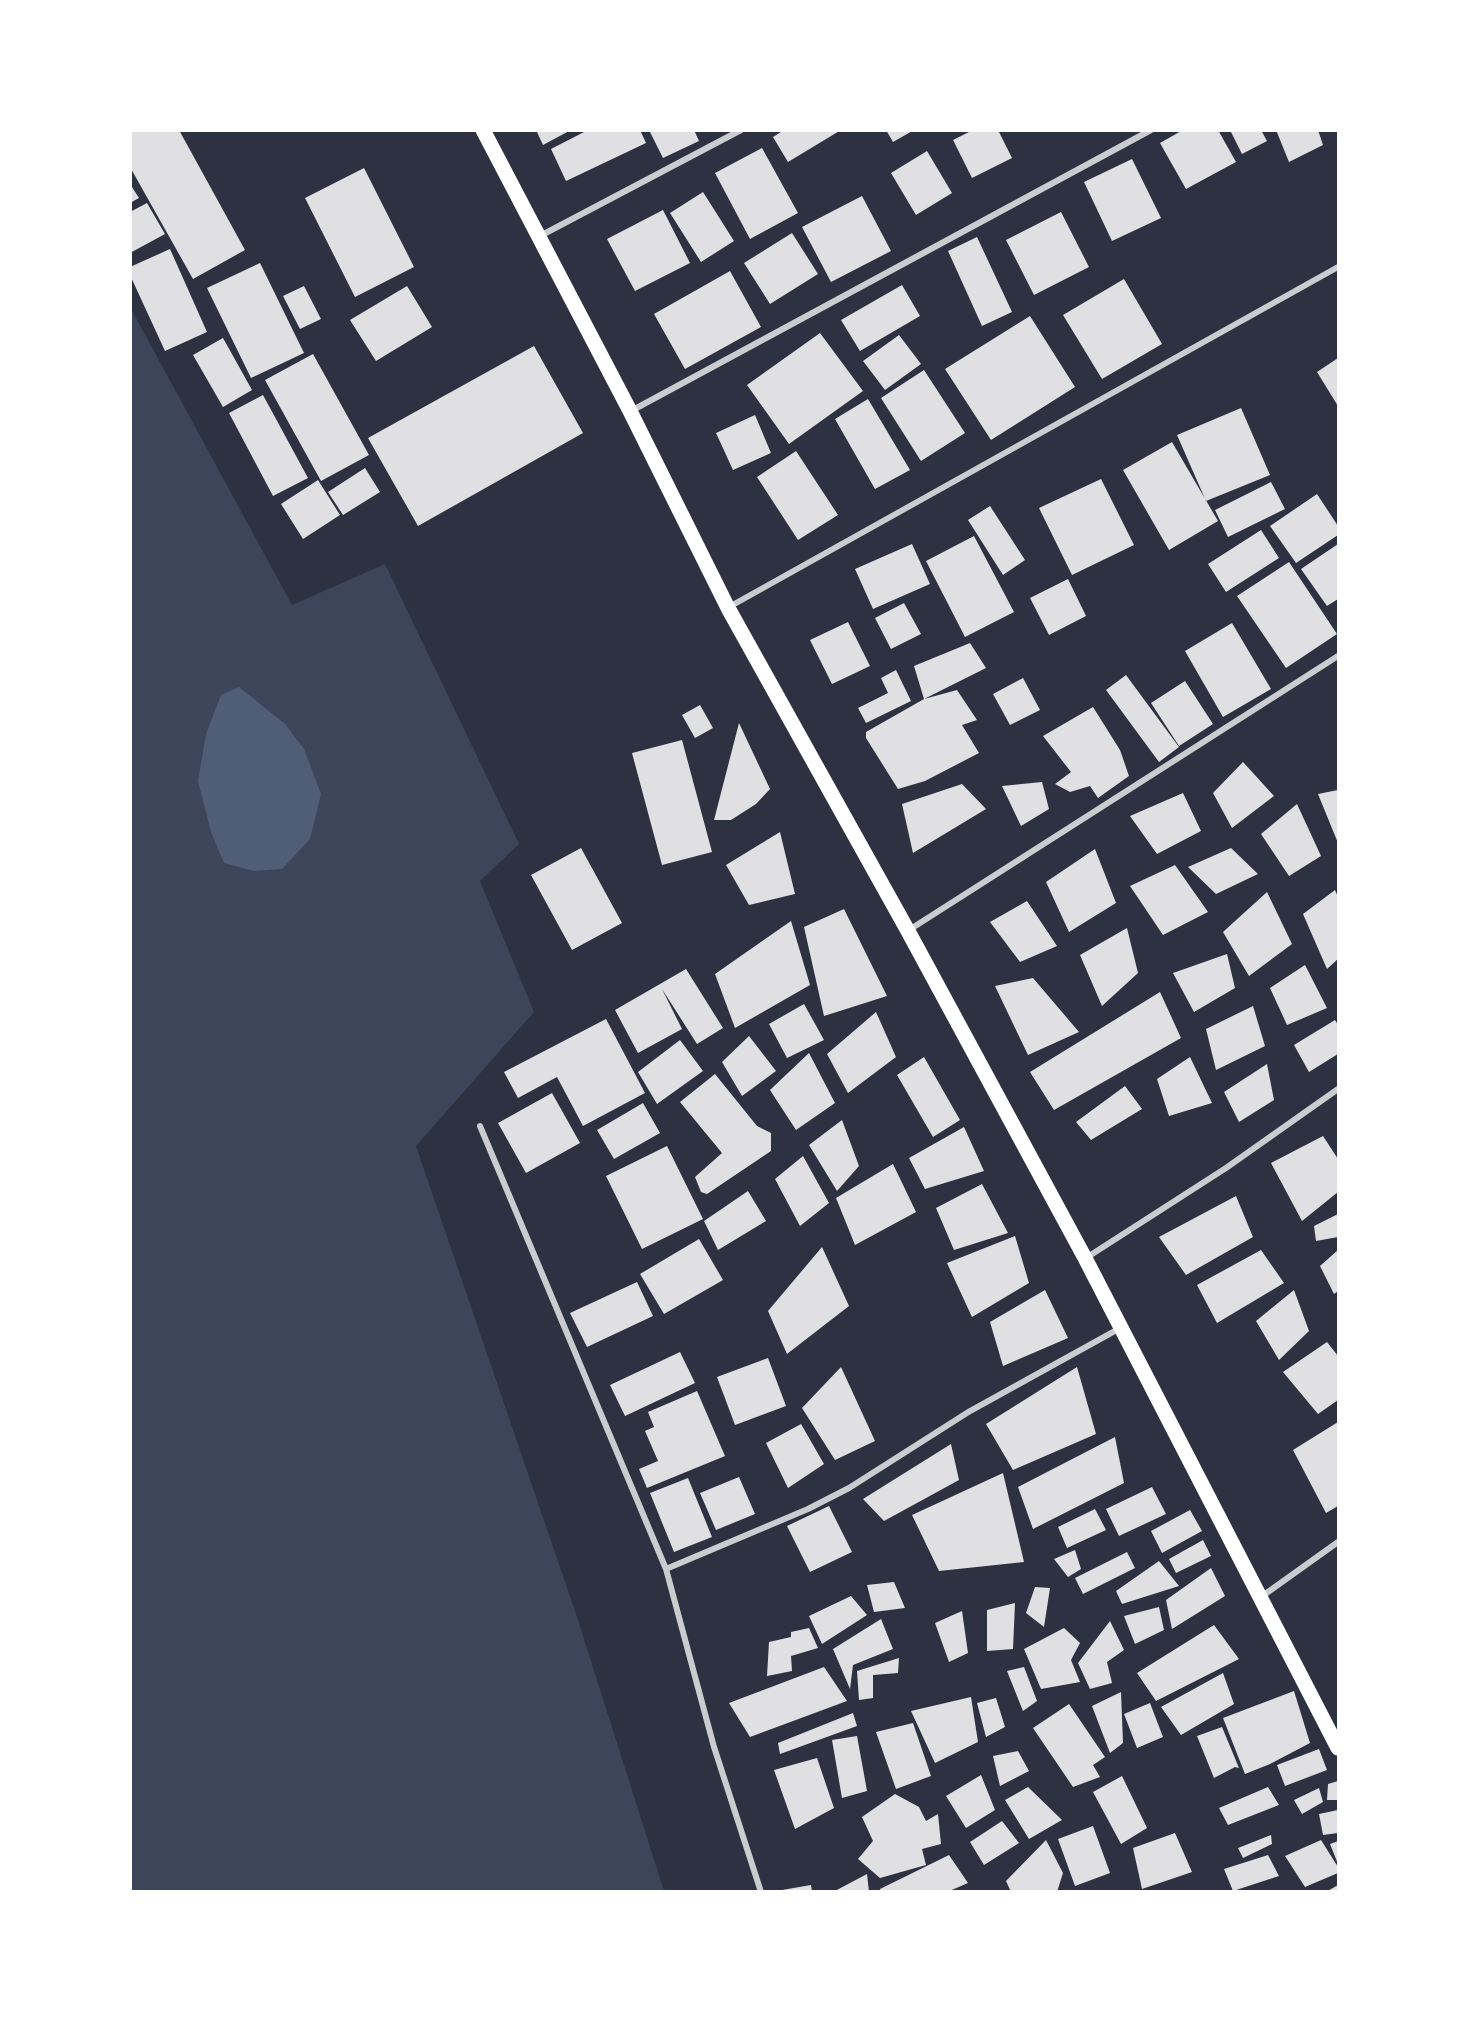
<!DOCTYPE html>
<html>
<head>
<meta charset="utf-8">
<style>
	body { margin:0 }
	#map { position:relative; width:1469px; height:2022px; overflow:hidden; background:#2d3142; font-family:"Source Sans 3",sans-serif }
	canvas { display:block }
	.frame { position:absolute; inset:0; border:132px solid #fff; pointer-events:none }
</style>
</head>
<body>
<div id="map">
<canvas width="1469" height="2022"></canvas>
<div class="frame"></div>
</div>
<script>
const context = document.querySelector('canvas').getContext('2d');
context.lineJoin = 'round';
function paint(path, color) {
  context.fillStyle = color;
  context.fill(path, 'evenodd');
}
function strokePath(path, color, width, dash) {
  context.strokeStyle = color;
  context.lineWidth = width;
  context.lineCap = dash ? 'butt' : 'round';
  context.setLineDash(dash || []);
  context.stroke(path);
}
const green = new Path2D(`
	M130 307 292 605 385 564 519 844 480 881 534 1012 416 1146 576 1614 664 1891H131Z`);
const water = new Path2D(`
	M239 687 285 724 304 749 321 794 310 839 282 869 254 871 224 863 211 832 198 781 206 734 221 695Z`);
const building = new Path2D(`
	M130 130H179L245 250 193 279 130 167Z
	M536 130H571L543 145Z
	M588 130H640L646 143 566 181 551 149Z
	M649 130H694L699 141 663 158Z
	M784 130H841L788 162 773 137Z
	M886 130H914L893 142Z
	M973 130H998L1012 158 972 178 953 140Z
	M1183 130H1218L1236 162 1186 189 1160 143Z
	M1230 130H1261L1267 141 1242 154Z
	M1276 130H1318L1323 145 1289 162Z
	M762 148 798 213 750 239 715 173Z
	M927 151 952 193 916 215 891 173Z
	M1132 159 1161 218 1112 241 1084 182Z
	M364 168 414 267 355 297 305 198Z
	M130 184 139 198 130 203Z
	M703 192 734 241 701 262 670 213Z
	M862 196 891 251 831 282 802 227Z
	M147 203 165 234 130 253V212Z
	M663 210 690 263 635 291 607 239Z
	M1061 212 1089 267 1034 295 1006 240Z
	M792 233 818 274 770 304 744 263Z
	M977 237 1012 312 982 326 948 251Z
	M170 249 207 332 165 351 130 275V267Z
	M260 263 304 353 251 378 207 288Z
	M730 271 761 327 685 369 654 314Z
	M1124 279 1162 344 1102 379 1063 315Z
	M902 285 920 316 860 351 841 320Z
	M304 286 321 319 300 329 283 296Z
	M407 286 432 327 376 361 350 320Z
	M1030 316 1075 387 991 440 945 369Z
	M820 333 863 391 789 444 747 385Z
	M899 335 921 364 885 390 863 361Z
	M223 338 252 390 223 407 193 355Z
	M534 346 583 433 418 526 368 438Z
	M313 354 369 455 321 481 265 380Z
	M1338 358V406L1317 372Z
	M924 370 965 433 921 461 881 398Z
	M263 395 308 478 273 496 229 413Z
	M868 399 910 470 875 489 835 419Z
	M1241 408 1270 475 1206 501 1177 435Z
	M755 415 771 453 733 470 716 433Z
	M1172 442 1218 521 1169 550 1123 470Z
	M796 451 838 515 798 540 757 477Z
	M365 468 380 492 343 515 328 492Z
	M1101 479 1134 545 1072 575 1039 508Z
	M318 480 340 515 303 539 281 504Z
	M1271 482 1285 509 1228 537 1215 510Z
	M1317 494 1338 526V535L1296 563 1270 526Z
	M990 506 1025 560 1003 575 968 520Z
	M1261 530 1279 558 1226 592 1208 564Z
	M974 536 1014 612 965 637 926 561Z
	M912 544 930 584 873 609 855 569Z
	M1338 544V599L1327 606 1301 569Z
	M1289 562 1337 634 1286 668 1237 596Z
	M1068 579 1086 616 1049 635 1030 598Z
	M904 603 921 634 891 649 875 618Z
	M848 622 870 666 832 684 810 640Z
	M1232 623 1271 689 1223 717 1185 651Z
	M970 643 986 668 924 699 914 666Z
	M896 670 911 701 866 723 858 708 888 693 881 678Z
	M1126 675 1179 747 1159 762 1106 690Z
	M1023 678 1040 710 1010 725 993 694Z
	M1185 681 1213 724 1179 746 1151 703Z
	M957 690 977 720 962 725 979 753 925 781 898 789 866 738V732L924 699Z
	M700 705 713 728 695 738 682 715Z
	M1093 707 1120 750 1129 776 1098 798 1090 786 1070 792 1055 784 1071 772 1043 736Z
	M739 723 770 789 756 804 731 820H714Z
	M682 740 712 852 662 865 632 753Z
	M1243 762 1274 796 1232 828 1213 793Z
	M1042 782 1049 809 1021 826 1002 786Z
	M962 784 986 809 913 853 902 804Z
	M1338 790V843L1318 794Z
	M1183 793 1201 831 1157 854 1130 816Z
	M1297 804 1321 856 1289 876 1261 834Z
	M780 832 795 894 749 905 726 865Z
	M581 848 622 923 572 950 531 875Z
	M1231 848 1258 874 1216 894 1188 867Z
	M1095 849 1116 903 1069 932 1046 882Z
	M1175 865 1208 912 1163 935 1130 886Z
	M1335 890 1338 897V959L1327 969 1303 914Z
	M1267 892 1292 944 1249 976 1223 932Z
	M1027 901 1057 946 1020 962 990 922Z
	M844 909 887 996 824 1016 804 927Z
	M791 921 810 985 735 1028 715 974Z
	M1127 928 1138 973 1102 1006 1080 955Z
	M1227 954 1235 988 1194 1012 1173 973Z
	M1305 965 1327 1008 1287 1025 1270 988Z
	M686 969 723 1028 697 1044 662 989 682 1029 638 1053 615 1010Z
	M1033 978 1079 1032 1028 1055 995 986Z
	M1160 992 1181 1038 1054 1110 1030 1072Z
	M804 1004 824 1040 787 1058 769 1024Z
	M1253 1006 1265 1046 1216 1070 1206 1029Z
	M876 1012 896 1057 848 1093 827 1054Z
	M606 1019 645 1093 583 1126 557 1077 518 1098 504 1072Z
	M1335 1020 1338 1025V1054L1309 1072 1294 1045Z
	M749 1036 776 1071 742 1096 722 1062Z
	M680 1040 703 1071 657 1104 638 1072Z
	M809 1053 835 1103 796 1130 770 1090Z
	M924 1057 960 1120 933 1137 897 1075Z
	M1190 1057 1212 1103 1169 1116 1157 1079Z
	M1267 1064 1274 1100 1239 1122 1224 1092Z
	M715 1074 757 1126 771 1133V1151L707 1194 701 1192 695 1177 722 1153 680 1102Z
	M1125 1086 1142 1109 1091 1140 1076 1122Z
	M552 1093 580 1143 526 1173 498 1123Z
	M643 1103 660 1133 614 1159 597 1130Z
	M842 1120 859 1166 837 1191 809 1145Z
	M964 1127 984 1171 925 1189 909 1158Z
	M1323 1136 1338 1159V1192L1302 1221 1271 1163Z
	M667 1146 703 1219 642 1249 606 1176Z
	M803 1156 829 1203 800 1226 775 1179Z
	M893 1164 916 1212 855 1245 836 1198Z
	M982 1184 1008 1233 954 1250 936 1208Z
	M748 1191 766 1221 718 1250 704 1221Z
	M1236 1196 1253 1237 1186 1275 1159 1237Z
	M1338 1214V1237L1316 1241 1314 1226Z
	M1015 1236 1029 1283 972 1317 947 1263Z
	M699 1239 723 1280 664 1314 640 1274Z
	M822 1247 849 1306 787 1354 768 1311Z
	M1261 1250 1284 1283 1217 1323 1197 1285Z
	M1338 1250V1291L1334 1294 1320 1266Z
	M637 1282 653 1316 587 1347 570 1313Z
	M1045 1290 1068 1338 1003 1366 990 1322Z
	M1294 1290 1309 1331 1279 1360 1256 1321Z
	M1327 1342 1338 1356V1400L1318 1414 1283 1372Z
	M680 1352 695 1383 625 1416 610 1385Z
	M768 1358 786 1406 735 1425 717 1377Z
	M841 1367 875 1441 835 1460 802 1408Z
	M1077 1367 1096 1434 1013 1470 986 1424Z
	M697 1391 725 1456 647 1488 639 1469 658 1461 645 1431 654 1427 648 1412Z
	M1338 1422V1506L1326 1513 1293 1450Z
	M801 1424 824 1464 788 1488 766 1443Z
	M1115 1437 1124 1483 1033 1529 1018 1487Z
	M951 1444 959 1480 884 1521 863 1499Z
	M1003 1473 1024 1562 939 1571 912 1515Z
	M739 1477 755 1514 716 1530 700 1493Z
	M688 1478 712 1537 674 1552 650 1493Z
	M1152 1487 1166 1514 1119 1536 1106 1509Z
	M829 1506 852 1552 810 1572 787 1526Z
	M1095 1509 1106 1530 1067 1548 1058 1527Z
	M1190 1510 1202 1531 1162 1553 1151 1531Z
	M1203 1540 1211 1556 1176 1573 1169 1559Z
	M1075 1550 1081 1569 1068 1577 1054 1559Z
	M1127 1552 1135 1568 1083 1594 1075 1578Z
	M1159 1561 1179 1586 1122 1604 1116 1591Z
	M1211 1568 1225 1596 1172 1629 1166 1600Z
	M894 1582 905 1608 874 1612 867 1585Z
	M1035 1587 1050 1588 1044 1627 1026 1613Z
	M851 1596 867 1615 822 1644 809 1616Z
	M1015 1603 1013 1649 987 1651V1610Z
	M1159 1607 1164 1630 1135 1644 1124 1616Z
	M962 1611 968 1653 949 1662 935 1623Z
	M881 1619 893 1649 853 1665 850 1689 833 1649Z
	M1110 1621 1124 1650 1107 1662 1112 1683 1090 1689 1078 1663Z
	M1214 1625 1239 1659 1156 1701 1137 1673Z
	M809 1628 818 1648 791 1656 792 1671 767 1676 769 1642 791 1637V1632Z
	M1064 1628 1080 1643 1071 1660 1080 1682 1041 1689 1024 1649Z
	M899 1658 898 1673 873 1675V1698L859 1700 857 1671Z
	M824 1667 847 1701 750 1737 729 1703Z
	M1024 1667 1037 1701 1023 1711 1007 1671Z
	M1223 1673 1234 1704 1181 1735 1161 1707Z
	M1294 1691 1310 1743 1270 1764 1245 1774 1223 1718Z
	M1121 1692 1123 1743 1110 1753 1092 1706Z
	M971 1697 978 1742 935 1763 911 1711Z
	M996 1698 1005 1727 986 1737 977 1703Z
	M1150 1703 1163 1737 1137 1748 1124 1714Z
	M1069 1704 1105 1757 1093 1765 1100 1777 1073 1787 1033 1728Z
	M853 1713 857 1726 780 1754 778 1743Z
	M913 1723 931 1776 896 1789 876 1732Z
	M1222 1727 1239 1768 1235 1767 1214 1778 1197 1736Z
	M857 1736 867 1791 842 1798 832 1740Z
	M1319 1749 1327 1770 1285 1786 1277 1765Z
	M1018 1751 1029 1771 1000 1786 993 1756Z
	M817 1758 834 1808 795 1829 774 1770Z
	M981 1775 995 1810 966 1828 946 1796Z
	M1122 1776 1147 1828 1121 1844 1093 1792Z
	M1338 1781V1800H1327L1328 1784Z
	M1028 1787 1062 1820 1029 1839 1005 1800Z
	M1268 1787 1279 1805 1228 1825 1219 1808Z
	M1319 1788 1323 1802 1302 1814 1294 1800Z
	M895 1794 919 1807 926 1821 938 1814 941 1844 922 1849 926 1865 880 1878 858 1859 873 1841 862 1817Z
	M1338 1810V1833L1323 1835 1319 1814Z
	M1002 1821 1019 1843 984 1865 970 1842Z
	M1093 1826 1110 1873 1075 1886 1058 1839Z
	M1175 1833 1192 1872 1142 1889 1133 1848Z
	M1271 1835 1272 1844 1243 1858 1238 1848Z
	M1046 1840 1063 1873 1057 1892H1011L1006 1881Z
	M1321 1840 1338 1867V1873L1305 1887 1285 1856Z
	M1338 1841V1864L1330 1844Z
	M949 1855 968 1883 947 1892H880V1889Z
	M1268 1855 1279 1876 1233 1891 1224 1869Z
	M867 1874 869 1892H833Z
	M811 1885 812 1892H782V1890Z
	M1338 1885V1892H1326Z`);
const minor = new Path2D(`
	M540 236 741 130
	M631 411 1151 130
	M729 607 1338 267
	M909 930 1338 656
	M480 1126 666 1569 714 1747 761 1892
	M1086 1258 1226 1168 1338 1089
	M666 1569 808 1509 849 1488 970 1411 1120 1328
	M1261 1597 1338 1542`);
const primary = new Path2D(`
	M483 130 630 411 728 608 908 931 1085 1258 1338 1748`);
paint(green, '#3c4559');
paint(water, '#4f5d75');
paint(building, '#e0e0e3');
strokePath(minor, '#caccd0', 6);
strokePath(primary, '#fff', 15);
</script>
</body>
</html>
